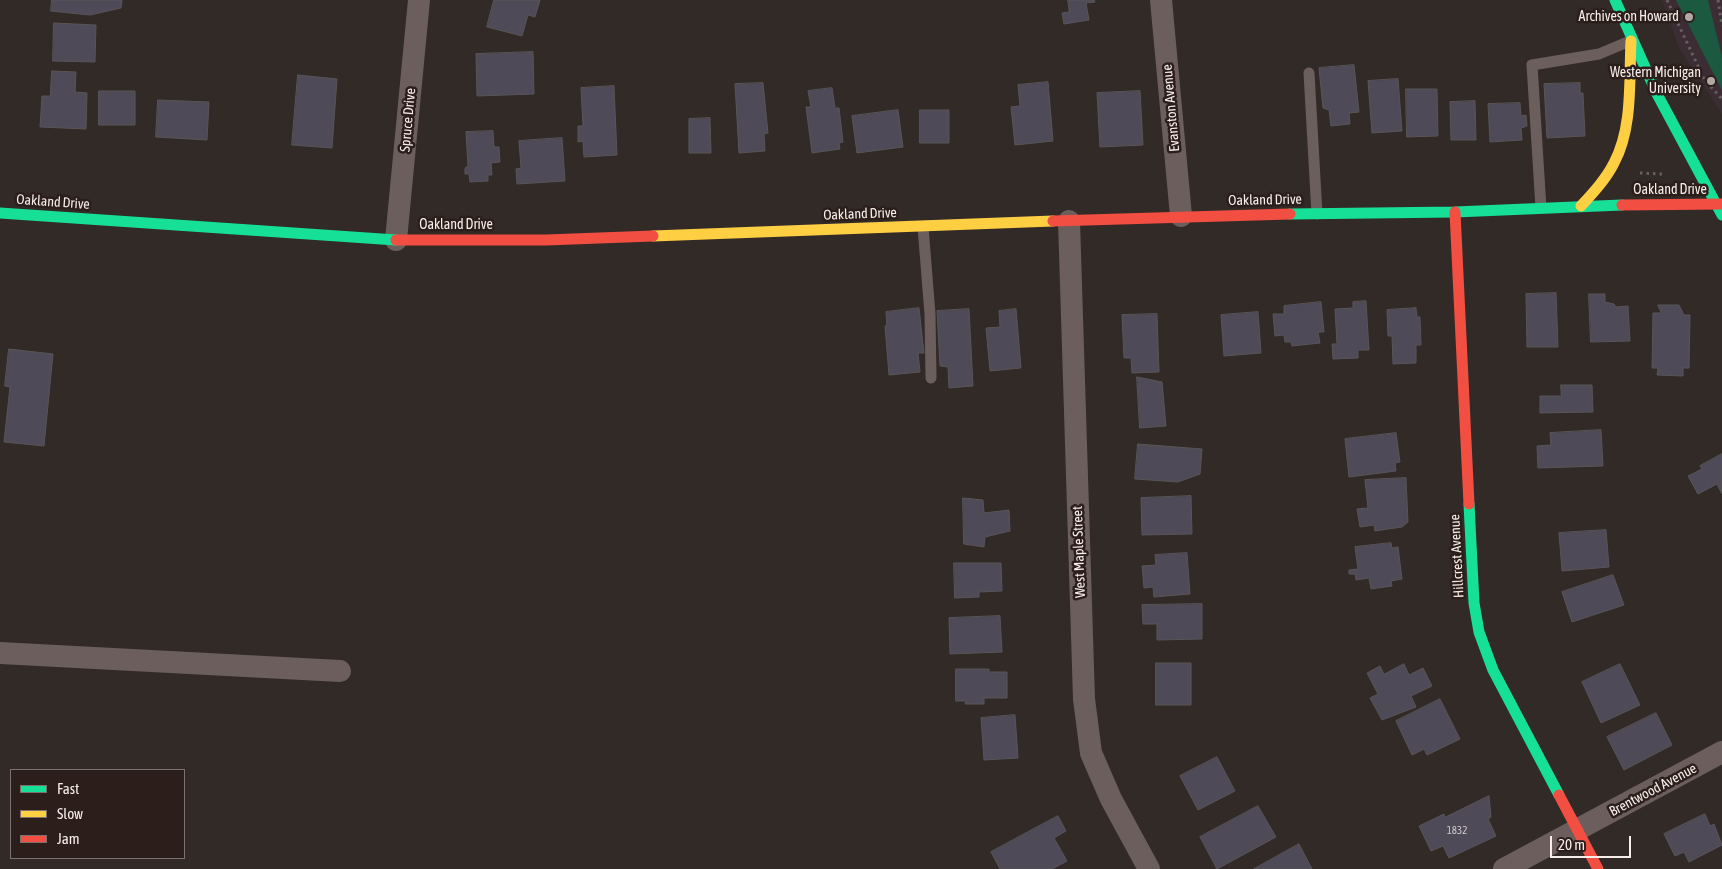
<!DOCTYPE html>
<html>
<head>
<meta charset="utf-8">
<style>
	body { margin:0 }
	#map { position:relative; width:1722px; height:869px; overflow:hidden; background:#322a27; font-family:"Asap Condensed",sans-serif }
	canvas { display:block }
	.legend { position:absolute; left:10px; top:769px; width:175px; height:90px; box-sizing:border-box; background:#2c1e1a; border:1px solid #7d716d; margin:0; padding:6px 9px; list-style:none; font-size:15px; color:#f7eeea }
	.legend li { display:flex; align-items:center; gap:10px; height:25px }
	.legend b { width:25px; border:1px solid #7d716d }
	.scale { position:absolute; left:1550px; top:836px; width:81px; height:22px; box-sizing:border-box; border:2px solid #f7eeea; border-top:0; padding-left:6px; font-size:15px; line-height:18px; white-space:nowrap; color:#f7eeea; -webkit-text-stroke:4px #2c1e1a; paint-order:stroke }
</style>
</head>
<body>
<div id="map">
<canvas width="1722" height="869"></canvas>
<ul class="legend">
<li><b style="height:6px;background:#16e098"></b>Fast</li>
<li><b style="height:6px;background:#ffcf43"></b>Slow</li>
<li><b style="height:6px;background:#f24e42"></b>Jam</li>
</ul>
<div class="scale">20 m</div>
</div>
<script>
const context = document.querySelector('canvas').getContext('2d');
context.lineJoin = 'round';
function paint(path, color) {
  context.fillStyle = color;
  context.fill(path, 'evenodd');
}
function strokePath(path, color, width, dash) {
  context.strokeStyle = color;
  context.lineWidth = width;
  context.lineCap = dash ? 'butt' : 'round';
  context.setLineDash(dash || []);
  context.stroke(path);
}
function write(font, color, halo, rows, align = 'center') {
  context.font = font + ' "Asap Condensed",sans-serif';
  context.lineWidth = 5;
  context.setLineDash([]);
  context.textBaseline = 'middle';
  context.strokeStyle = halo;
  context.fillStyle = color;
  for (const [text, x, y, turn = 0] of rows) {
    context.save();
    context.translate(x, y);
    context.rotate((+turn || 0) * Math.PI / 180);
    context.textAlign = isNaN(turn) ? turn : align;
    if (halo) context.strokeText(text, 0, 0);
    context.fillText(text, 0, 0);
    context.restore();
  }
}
const education = new Path2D(`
	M1662 0H1722V114L1679 48Z`);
const green = new Path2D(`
	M1676 0H1708L1722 57V90Z`);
const building = new Path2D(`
	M52 0H122L121 8 90 15 51 11Z
	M494 0H540L535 17 528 15 522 36 487 27Z
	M1068 0H1094L1095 2 1086 3 1089 20 1064 24 1062 13 1069 12Z
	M54 23 96 25 95 62 53 61Z
	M533 52 534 94 477 96 476 54Z
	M1354 65 1359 112 1349 113 1350 124 1331 126 1329 110 1323 108 1319 68Z
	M52 71 76 72 75 92 87 93 86 129 40 127 42 96H50Z
	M298 75 337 79 332 148 292 145Z
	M1398 79 1402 131 1372 133 1368 81Z
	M1048 82 1053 141 1015 145 1011 107 1020 106 1018 85Z
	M763 83 768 133 764 134 765 151 739 153 735 84Z
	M1580 83V93H1583L1585 136 1547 138 1544 84Z
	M614 86 617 155 584 157 583 141 578 142V126H583L581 88Z
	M832 88 835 108H839L843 142 839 143 840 149 812 153 806 107H811L808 91Z
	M1406 89H1437L1438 136 1407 137Z
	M99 91H135V125H99Z
	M1140 91 1143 145 1100 147 1097 93Z
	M158 100 209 102 207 140 156 137Z
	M1475 101 1476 140H1451L1450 102Z
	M1520 103 1521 116 1526 115 1527 126 1521 128 1522 140 1490 142 1488 104Z
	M898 110 903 147 857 153 852 116Z
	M920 110H949V143H920Z
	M710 118 711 153H689V119Z
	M493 131 494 147H499L500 162 491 163 492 175H488V181L470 182 469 174H465V168L468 166 466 132Z
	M562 138 565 181 517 184 516 169 521 168 519 141Z
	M1556 293 1558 347H1527L1526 294Z
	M1589 294H1605V302L1614 304 1616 307 1628 306 1630 341 1591 342Z
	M1366 301 1369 350H1358V358L1333 359 1332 344H1337L1335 309 1353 308V302Z
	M1321 302 1324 332H1318L1320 343 1292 346 1291 342H1285L1284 335 1275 336 1273 314H1284V306Z
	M1658 305H1679L1684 315H1690L1689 368H1683V376L1657 375 1658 368H1652L1653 313H1661Z
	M919 308 924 353H918L920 372 889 375 885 326H887L886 312Z
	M1416 308 1417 317H1420L1421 345H1416V363L1393 364 1392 336H1388L1387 310Z
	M969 309 973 386 949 388 948 367 940 366 937 311Z
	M1016 309 1021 368 990 371 986 328 1000 327 999 311Z
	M1258 312 1261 353 1224 356 1221 315Z
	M1157 314 1159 372 1132 373 1131 358H1124L1122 315Z
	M9 349 53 354 44 446 4 442 10 387 5 386Z
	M1137 377 1162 382 1166 426 1140 428Z
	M1561 385H1592L1593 412 1540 413V396H1561Z
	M1601 430 1603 466 1538 468 1537 446 1551 445 1550 433Z
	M1396 433 1400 462 1395 463 1396 471 1349 477 1345 439Z
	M1138 444 1202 449 1200 474 1178 482 1135 479Z
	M1722 454V494L1717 484 1698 494 1688 476 1702 469 1700 466Z
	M1406 478 1408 522 1402 527 1375 531 1374 525 1360 527 1357 509 1368 508 1365 480Z
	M1191 496 1192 534 1142 535 1141 498Z
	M963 498 983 500 984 513 1009 510 1010 531 985 537 984 547 964 544Z
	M1606 530 1609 567 1562 571 1559 533Z
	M1391 543 1392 548 1398 547 1402 579 1391 581 1392 586 1371 589 1369 578 1356 580 1355 574H1349V570L1358 569 1355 547Z
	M1187 553 1190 594 1154 597 1153 587 1144 588 1142 566 1156 565 1155 555Z
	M954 563H1001L1002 591 979 592V597L955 598Z
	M1613 575 1624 605 1572 622 1562 592Z
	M1202 604V639L1157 640V624H1143L1142 605Z
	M1000 616 1002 652 950 654 949 618Z
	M1156 663H1191V705H1156Z
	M1404 664 1409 675 1423 668 1432 686 1411 696 1416 707 1382 720 1370 698 1378 694 1367 673 1380 666 1384 674Z
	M1620 664 1640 705 1601 723 1582 682Z
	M956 669H989V672H1007V698H984V704H965L966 701H956Z
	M1440 699 1460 739 1427 755 1424 749 1412 755 1396 721Z
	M1656 713 1672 745 1624 770 1607 737Z
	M1015 715 1018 758 984 760 981 718Z
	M1217 757 1235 791 1198 810 1180 776Z
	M1489 796 1491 817 1488 819 1496 836 1449 858 1443 846 1431 851 1419 826 1444 814 1445 817Z
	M1258 806 1276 837 1217 869 1200 837Z
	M1705 814 1710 826 1714 824 1722 845 1689 862 1684 852 1675 856 1664 834Z
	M1058 816 1066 831 1054 838 1067 861 1052 869H1000L991 852Z
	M1299 844 1312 869H1254Z`);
const path = new Path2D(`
	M1667 0 1704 79 1722 99
	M1718 0 1722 26
	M1640 173 1662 174`);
const lane = new Path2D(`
	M1309 73 1317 214
	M1541 208 1532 65 1599 54 1630 41
	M923 227 930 314 931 378`);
const street = new Path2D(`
	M1161 0 1181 216
	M1069 221 1084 699 1091 753 1111 799 1149 869
	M396 240 419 0
	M0 653 340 671
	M1504 869 1722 752`);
const fast = new Path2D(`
	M1615 0 1657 94 1722 215
	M0 213 396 240
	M1290 214 1455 212 1622 205
	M1469 504 1474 603 1479 632 1493 670 1559 795`);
const slow = new Path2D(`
	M1581 206C1593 193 1606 179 1614 163 1633 128 1629 80 1631 41
	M653 236 1053 221`);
const jam = new Path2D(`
	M1622 205 1722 204
	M1455 212 1469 504
	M1053 221 1290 214
	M396 240H546L653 236
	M1559 795 1598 869`);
const markers = [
	[1689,17,5,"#b2a9a6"],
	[1711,81,5,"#b2a9a6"]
];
const numberNames = [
	["1832",1457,831]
];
const poiNames = [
	["Archives on Howard",1679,17],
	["Western Michigan",1701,73],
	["University",1701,89]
];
const streetNames = [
	["Evanston Avenue",1171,108,-95],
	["Spruce Drive",408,120,-85],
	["Oakland Drive",1670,190],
	["Oakland Drive",1265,200,-1],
	["Oakland Drive",53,202,4],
	["Oakland Drive",860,214,-2],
	["Oakland Drive",456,225],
	["West Maple Street",1079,552,-92],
	["Hillcrest Avenue",1457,556,-93],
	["Brentwood Avenue",1653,790,-28]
];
paint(education, '#3c2d35');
paint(green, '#1b5a41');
paint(building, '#4f4a58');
strokePath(building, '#585557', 1);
strokePath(path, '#695f5d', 3, [2.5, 4]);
strokePath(lane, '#6b5e5d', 11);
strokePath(street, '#6b5e5d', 22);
strokePath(fast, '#16e098', 11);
strokePath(slow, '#ffcf43', 11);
strokePath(jam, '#f24e42', 11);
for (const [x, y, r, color] of markers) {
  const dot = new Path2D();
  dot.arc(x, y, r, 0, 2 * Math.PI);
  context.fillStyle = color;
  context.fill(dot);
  strokePath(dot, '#2c1e1a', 2);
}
write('11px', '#cdc5c6', null, numberNames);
write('14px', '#f7eeea', '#2c1e1a', poiNames, 'right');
write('14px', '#f7eeea', '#2c1e1a', streetNames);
</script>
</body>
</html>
